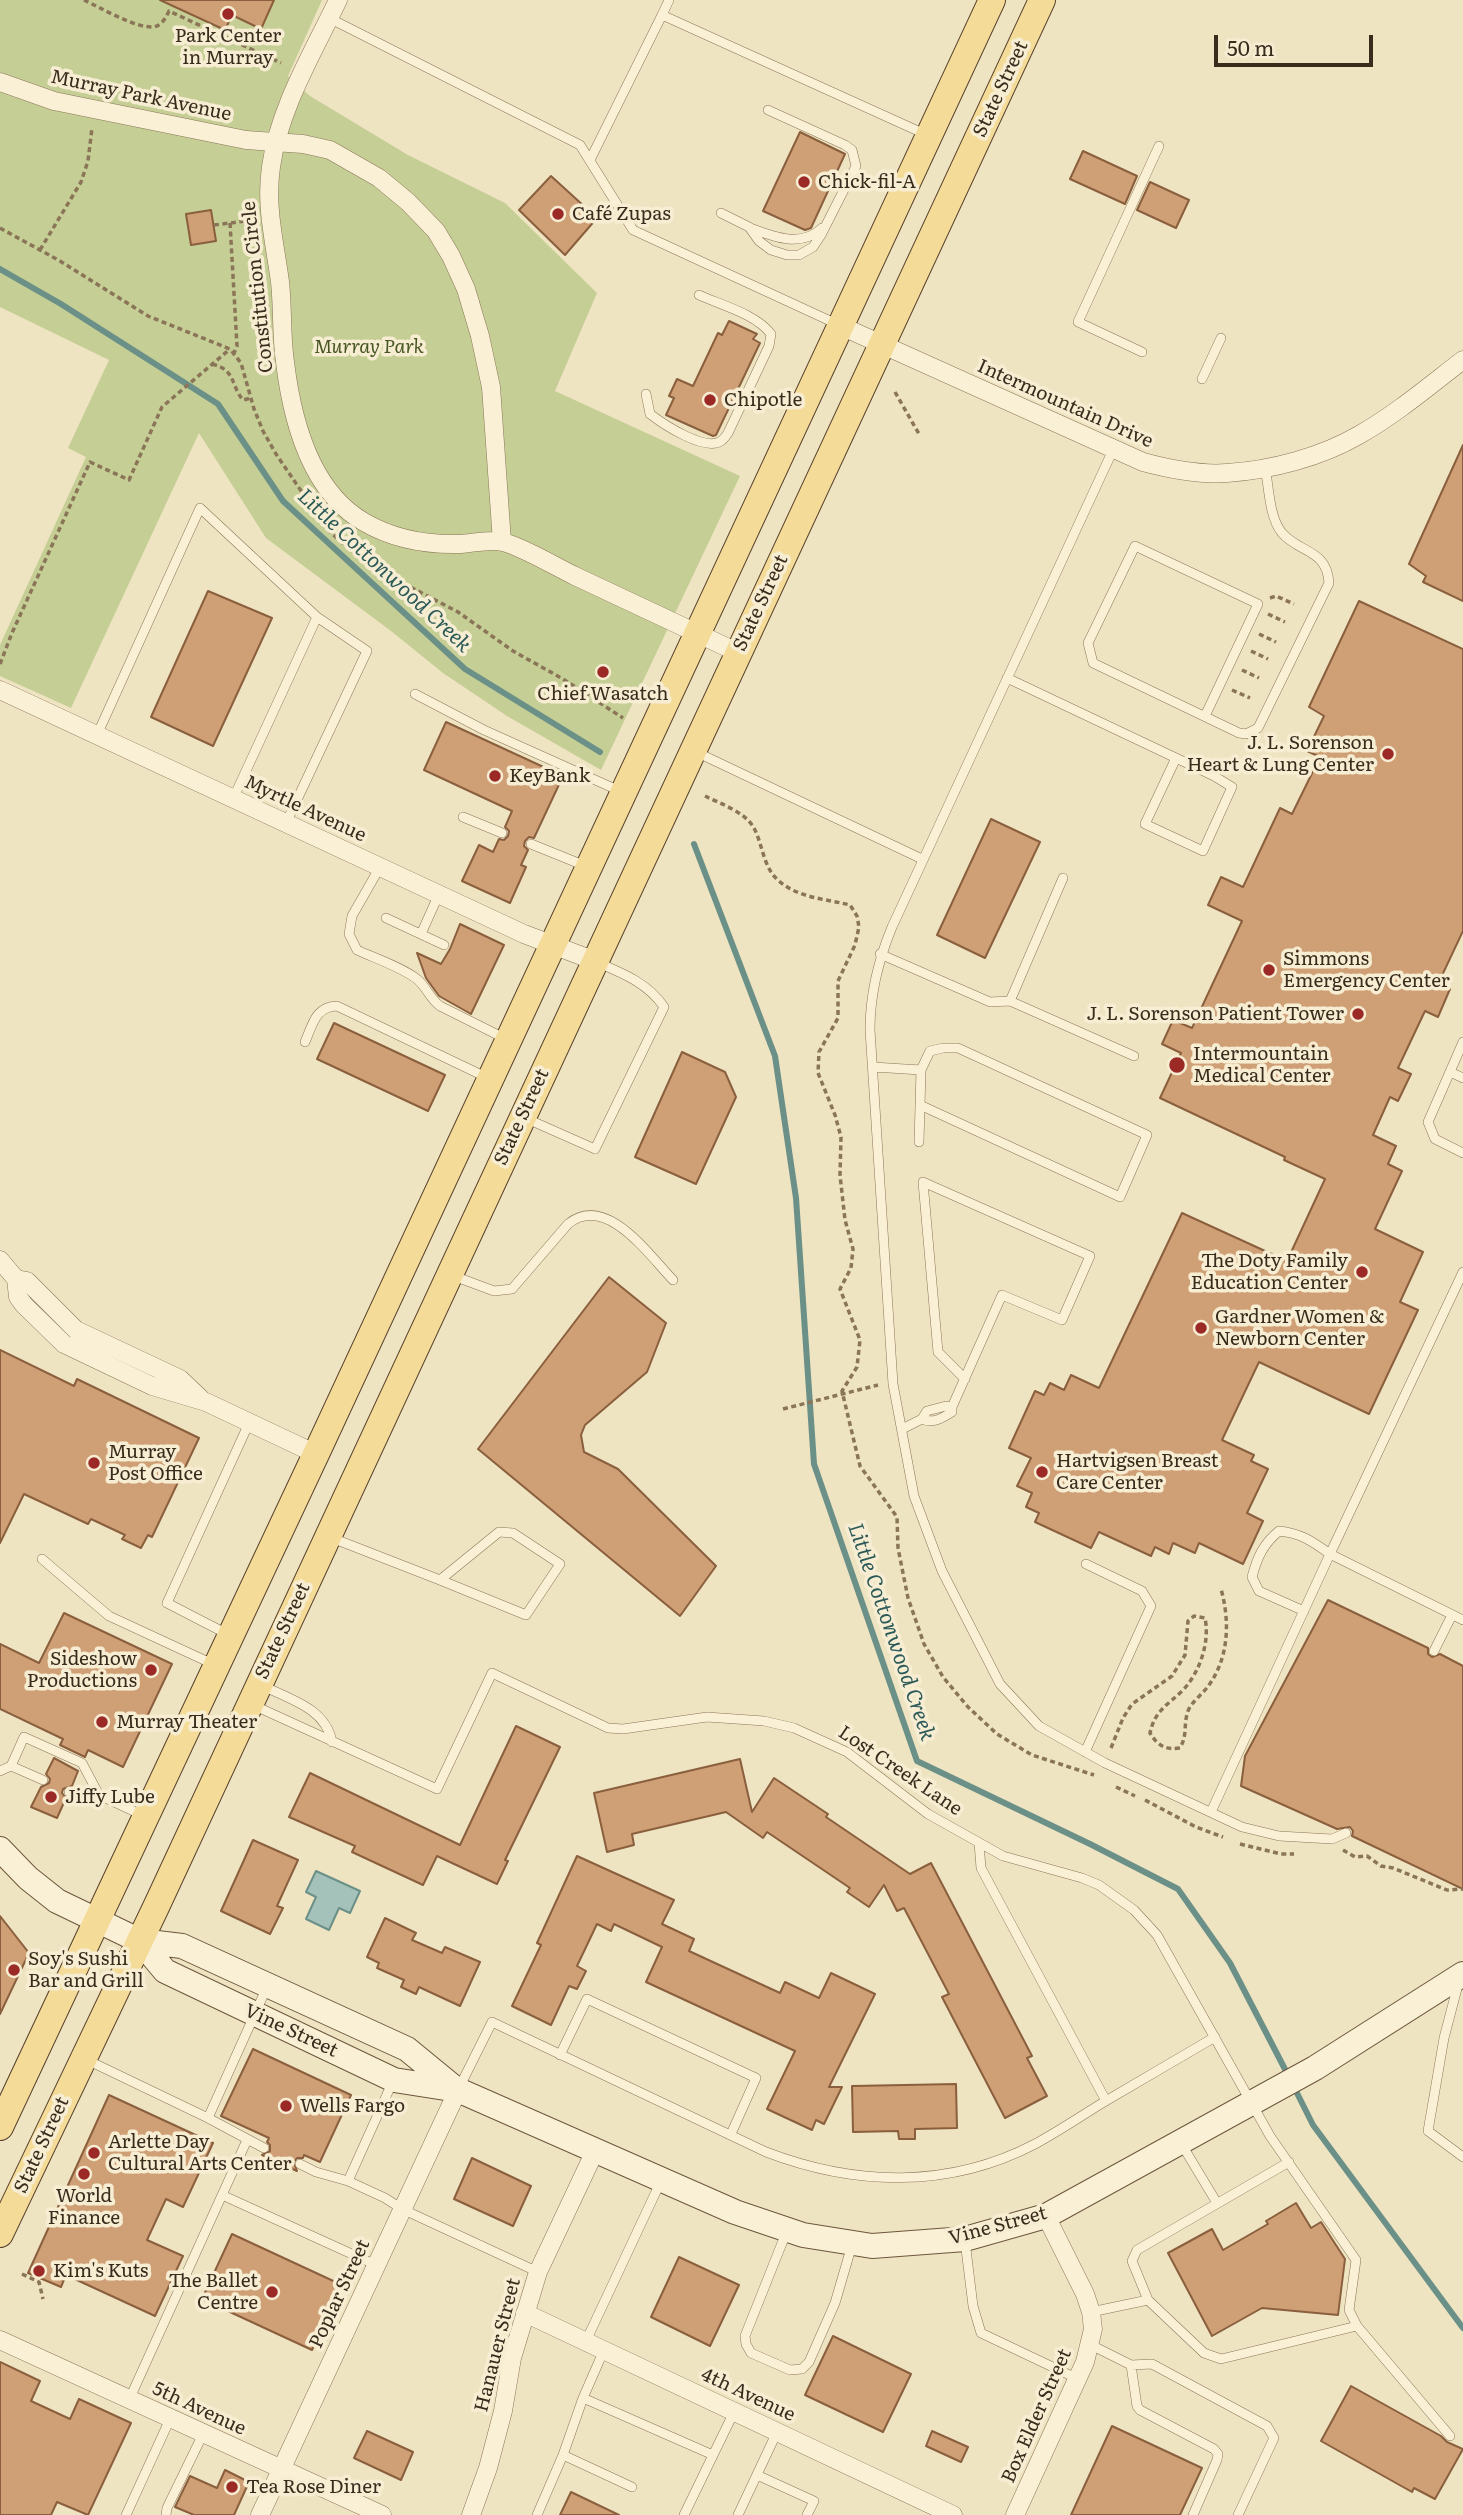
<!DOCTYPE html>
<html>
<head>
<meta charset="utf-8">
<style>
	body { margin:0 }
	#map { position:relative; width:1463px; height:2515px; overflow:hidden; background:#efe4c2; font-family:Literata,serif }
	canvas { display:block }
	.scale { position:absolute; left:1214px; top:35px; width:159px; height:32px; box-sizing:border-box; border:4px solid #392c1d; border-top:0; padding-left:9px; font-size:21px; line-height:24px; white-space:nowrap; color:#392c1d; -webkit-text-stroke:5px #f7edd2; paint-order:stroke }
</style>
</head>
<body>
<div id="map">
<canvas width="1463" height="2515"></canvas>
<div class="scale">50 m</div>
</div>
<script>
const context = document.querySelector('canvas').getContext('2d');
context.lineJoin = 'round';
function paint(path, color) {
  context.fillStyle = color;
  context.fill(path, 'evenodd');
}
function strokePath(path, color, width, dash) {
  context.strokeStyle = color;
  context.lineWidth = width;
  context.lineCap = dash ? 'butt' : 'round';
  context.setLineDash(dash || []);
  context.stroke(path);
}
function write(font, color, halo, rows, align = 'center') {
  context.font = font + ' Literata,serif';
  context.lineWidth = 7;
  context.setLineDash([]);
  context.textBaseline = 'middle';
  context.strokeStyle = halo;
  context.fillStyle = color;
  for (const [text, x, y, turn = 0] of rows) {
    context.save();
    context.translate(x, y);
    context.rotate((+turn || 0) * Math.PI / 180);
    context.textAlign = isNaN(turn) ? turn : align;
    if (halo) context.strokeText(text, 0, 0);
    context.fillText(text, 0, 0);
    context.restore();
  }
}
const green = new Path2D(`
	M0 0H322L288 76 310 96 408 155 505 203 597 293 555 391 740 476 601 770 507 716 443 673 391 631 266 538 199 433 71 708 0 676V645L86 457 68 448 109 360 0 307Z`);
const water = new Path2D(`
	M316 1871 360 1891 350 1913 339 1908 329 1930 306 1919 316 1897 306 1892Z`);
const stream = new Path2D(`
	M0 269 61 304 218 404 283 501 465 669 600 752
	M694 844 775 1056 796 1198 814 1464 917 1761 1090 1844 1178 1889 1230 1963 1289 2077
	M1294 2087 1313 2125 1463 2328`);
const building = new Path2D(`
	M160 0H274L261 29 232 15 225 30Z
	M800 132 845 154 811 228 805 230 763 211Z
	M1083 151 1137 176 1125 204 1070 179Z
	M551 176 597 218 565 255 519 210Z
	M1150 182 1189 200 1176 228 1137 210Z
	M211 210 216 241 191 245 186 214Z
	M729 321 757 334 753 339 760 343 716 435 713 436 666 415 674 398 669 396 677 379 693 386 718 333 722 335Z
	M1463 445V601L1423 582 1426 576 1409 564Z
	M208 591 272 618 213 746 151 717Z
	M1359 601 1463 649V931L1438 984 1450 989 1438 1017 1425 1011 1398 1068 1411 1074 1398 1101 1390 1097 1373 1135 1396 1146 1388 1164 1402 1171 1375 1229 1423 1252 1400 1302 1418 1310 1369 1414 1259 1362 1222 1440 1254 1455 1251 1461 1268 1469 1247 1513 1263 1521 1243 1564 1199 1543 1195 1553 1173 1543 1169 1554 1155 1547 1151 1556 1099 1532 1091 1548 1035 1522 1039 1513 1026 1507 1032 1493 1017 1486 1031 1458 1009 1448 1035 1391 1044 1395 1050 1383 1064 1390 1071 1375 1099 1388 1182 1213 1287 1261 1325 1179 1284 1160 1285 1157 1160 1098 1181 1053 1162 1044 1173 1020 1192 1028 1242 921 1208 905 1221 877 1243 887 1280 808 1292 814 1320 757 1307 751 1324 716 1309 707Z
	M446 722 563 776 534 838 529 837 525 841 524 846 528 850 521 865 526 867 510 903 462 881 479 845 493 852 499 839 504 840 508 836 509 831 505 827 512 811 424 770Z
	M991 819 1040 842 985 958 937 935Z
	M460 924 504 945 471 1014 439 996 426 978 417 953 441 964 450 949Z
	M334 1023 445 1075 428 1111 317 1059Z
	M682 1052 725 1072 736 1097 696 1184 635 1157Z
	M609 1277 666 1323 647 1372 585 1425 581 1435 584 1452 618 1469 716 1566 680 1616 478 1449Z
	M0 1350 74 1386 77 1379 199 1438 152 1537 148 1535 141 1548 122 1539 125 1535 91 1519 88 1524 24 1494 0 1543Z
	M1328 1600 1428 1648V1654L1432 1657 1440 1654 1463 1666V1889L1352 1836 1353 1831 1350 1827 1337 1829 1241 1786 1245 1756Z
	M64 1613 172 1664 123 1767 88 1750 85 1757 60 1745 63 1739 0 1709V1644L39 1663Z
	M516 1726 560 1747 505 1860 508 1861 497 1884 437 1856 423 1885 352 1852 355 1846 289 1817 310 1773 460 1845Z
	M54 1758 78 1771 72 1786 63 1789 62 1793 66 1798 57 1818 31 1807 41 1787 49 1783 50 1779 46 1774Z
	M740 1759 752 1812 774 1778 828 1814 826 1817 910 1874 931 1863 1032 2056 1027 2058 1047 2096 1005 2118 942 1997 949 1994 904 1908 897 1911 884 1885 869 1907 847 1892 850 1888 767 1832 763 1838 726 1812 632 1834 634 1845 607 1852 594 1793Z
	M253 1840 298 1860 277 1906 283 1908 270 1934 221 1911Z
	M577 1856 674 1900 662 1924 694 1939 689 1951 780 1993 785 1982 819 1998 831 1973 875 1994 829 2087H842L824 2124 816 2120 812 2130 767 2109 795 2051 646 1982 662 1947 614 1924 611 1931 597 1924 577 1966 586 1971 577 1989 569 1986 551 2025 512 2006 541 1945 537 1943Z
	M0 1916 29 1953 0 2014Z
	M385 1918 416 1933 412 1940 442 1953 445 1947 480 1962 460 2006 419 1987 416 1994 401 1987 404 1980 377 1968 379 1963 367 1957Z
	M253 2049 351 2095 320 2162 304 2155 303 2158H297L294 2162 297 2171 262 2155 270 2151V2145L267 2142 269 2138 221 2116Z
	M956 2084 957 2128 915 2129V2139H899L898 2131 853 2132 852 2086Z
	M109 2095 213 2143 183 2207 166 2199 147 2240 183 2256 155 2316 66 2275 61 2287 28 2273Z
	M472 2158 531 2186 513 2226 454 2199Z
	M1296 2203 1311 2228 1321 2222 1345 2259 1338 2315 1262 2308 1212 2336 1168 2253 1212 2229 1223 2250 1268 2224 1266 2221Z
	M232 2234 342 2285 312 2350 202 2299Z
	M679 2257 739 2285 710 2346 651 2317Z
	M833 2336 911 2374 883 2432 805 2395Z
	M0 2362 40 2381 31 2401 70 2419 79 2399 131 2423 88 2515 57 2502 51 2515H0Z
	M1351 2386 1441 2436 1447 2442 1463 2449 1435 2499 1414 2488 1412 2492 1321 2441Z
	M1112 2426 1202 2468 1180 2515H1071Z
	M367 2431 413 2452 401 2480 354 2458Z
	M932 2431 968 2447 961 2462 926 2446Z
	M225 2470 249 2482 234 2515H194L175 2507 190 2476 217 2488Z
	M571 2492 619 2515H560Z`);
const path = new Path2D(`
	M84 0C101 8 135 28 153 27 162 26 166 17 169 11L281 63
	M247 221 249 209
	M230 223 237 346 234 353
	M214 225 246 221
	M0 228 60 261 148 316 230 349 241 363 254 409 263 431 276 454 327 529 349 549 397 580 458 612 513 651 563 679 623 718
	M40 250 81 182 88 161 92 128
	M212 364C236 370 230 384 243 400L251 398
	M895 392 919 434
	M1270 598 1276 596 1294 604
	M1268 614 1285 622
	M1259 634 1276 642
	M1251 651 1268 659
	M0 664 12 633 90 462 129 480 162 407 230 349
	M1242 670 1259 678
	M1232 690 1250 698
	M705 796C721 804 745 812 754 828 763 845 763 868 779 881 798 898 826 899 850 905L857 916 859 927 855 945 838 981V1018L819 1052 818 1073 835 1115 841 1137 840 1175 845 1220 853 1249 851 1268 840 1289 860 1340 857 1367 842 1391 860 1466 897 1517 898 1548 908 1598 924 1644 943 1677 968 1707 997 1734 1032 1755 1094 1775
	M783 1409 878 1385
	M1111 1748 1123 1718 1132 1704 1172 1676 1185 1655 1188 1621 1194 1616 1205 1618C1210 1642 1200 1672 1183 1690 1168 1705 1155 1710 1150 1733 1158 1746 1165 1750 1180 1748 1188 1734 1183 1725 1188 1711 1192 1701 1203 1694 1209 1685 1229 1657 1230 1621 1221 1589
	M1116 1787 1135 1796
	M1145 1800 1196 1827 1223 1837
	M1240 1844 1281 1854H1294
	M1343 1850 1355 1857 1367 1856 1381 1866 1393 1868 1447 1890 1463 1889
	M22 2274 39 2282 43 2299`);
const lane = new Path2D(`
	M662 15 669 0
	M329 18 580 145 633 230 839 325
	M590 160 662 15 927 135
	M721 213 749 227 759 241 771 250 787 255H799L813 247 821 235 856 166 852 150 845 145 768 110
	M750 228C774 237 801 248 822 228
	M1142 352 1078 322 1159 146
	M1202 379 1221 338
	M646 394 650 414C663 424 705 452 721 441 724 439 726 436 728 433L769 346 771 334C756 314 721 305 699 295
	M1113 450 892 927C878 961 870 993 870 1030L893 1384 914 1496 942 1571 1000 1684 1039 1726 1105 1763 1242 1827 1279 1836 1332 1839 1346 1833
	M1007 678 1214 776 1232 787 1203 851 1145 824 1176 758
	M415 694 484 730 622 792
	M1205 716 1258 604 1135 546 1088 643 1093 663 1239 733 1246 734 1258 728 1329 583C1327 549 1299 553 1282 533 1269 517 1269 487 1265 467
	M97 735 200 508 317 617 367 651 286 823
	M696 752 922 859
	M233 799 317 617
	M463 817 502 833
	M531 844 588 867
	M380 867 352 916 349 934 357 950C374 958 404 968 418 980 427 988 430 999 440 1006L504 1038
	M386 918 444 945
	M421 934 439 894
	M880 954 990 1002 1010 1001 1063 878
	M1010 1001 1134 1056
	M305 1042C313 1024 315 1007 337 1006L488 1078
	M1463 1042 1428 1122 1435 1139 1463 1153
	M873 1067 921 1070 919 1142
	M1450 1072 1463 1078
	M920 1105 1120 1197 1147 1135 958 1048H943L930 1051 921 1070
	M525 1118 595 1149 664 1007C648 983 622 973 596 962
	M1463 1272 1330 1554 1463 1620
	M451 1275 494 1291 512 1289 568 1224C606 1193 648 1254 673 1280
	M952 1407 1002 1295 1062 1320 1090 1256 923 1182 938 1352 965 1379
	M902 1429 922 1419 927 1411 946 1406 952 1407V1412C942 1418 934 1424 922 1419
	M332 1538 440 1580 499 1532 513 1533 560 1564 526 1615 440 1580
	M42 1559 109 1616 215 1665
	M229 1635 167 1603 249 1423
	M1434 1651 1452 1615
	M261 1685C289 1699 326 1708 332 1742
	M253 1705 437 1789 492 1673 608 1728 623 1729 707 1717 764 1721 794 1728 847 1752 928 1814 1003 1856 1082 1878 1099 1885 1134 1910 1157 1935 1270 2136 1356 2260 1349 2310 1357 2326 1450 2436
	M1085 1752 1151 1606 1142 1591 1086 1564
	M11 1766 43 1780
	M0 1771 11 1766 24 1737 82 1763 99 1795 142 1815
	M69 1792 85 1799 99 1795
	M1211 1812 1330 1554C1313 1542 1301 1533 1279 1531 1263 1544 1257 1558 1252 1577L1259 1591 1304 1611
	M979 1843 981 1868 1106 2101
	M1459 1981 1444 2038 1428 2131 1463 2157
	M560 2055 587 1999 756 2078 731 2134
	M85 2059 208 2118 267 1987
	M393 2081 348 2181 385 2198 402 2209 538 2272
	M458 2090 492 2022 766 2152C855 2186 949 2189 1035 2144 1059 2131 1081 2116 1104 2102 1141 2080 1178 2059 1215 2037
	M208 2118 264 2148
	M1182 2145 1217 2203
	M300 2164 316 2172 348 2181
	M222 2195 376 2265
	M786 2233 745 2336 746 2344 751 2353 790 2370 802 2369 809 2362 835 2303 852 2245
	M965 2241 973 2306 981 2333 1078 2379
	M1148 2300 1132 2261 1137 2250 1289 2162
	M1091 2312 1148 2300 1204 2353 1221 2359 1357 2326
	M586 2341 661 2181
	M1091 2345 1131 2365 1152 2364 1267 2426 1274 2438 1238 2515
	M604 2350 583 2398 713 2455
	M1131 2365 1137 2406 1140 2410 1214 2449 1218 2454 1217 2460 1193 2515
	M583 2398 563 2455 632 2487
	M129 2400 247 2140
	M757 2475 814 2501 807 2515
	M126 2515 170 2419
	M166 2515 167 2508 203 2434
	M537 2515 563 2455
	M684 2515 734 2412
	M738 2515 777 2432`);
const street = new Path2D(`
	M338 0C313 53 279 108 271 167 265 207 275 243 280 282 283 309 281 335 285 362 292 420 310 491 364 522 393 539 428 545 461 544 474 543 491 539 503 542 523 547 556 567 575 576 630 602 684 627 739 653
	M0 82 54 101 246 140 303 144 330 150 379 178 408 202 436 231 451 256 466 289 480 336 491 387 502 542
	M841 326 1143 462C1169 469 1200 475 1227 473 1272 470 1321 457 1359 435 1396 414 1429 386 1463 360
	M0 690 524 934 595 961
	M0 1260 16 1279 18 1297 24 1305 64 1344 152 1386 206 1402 316 1454
	M16 1279 27 1281 76 1330 180 1379 200 1398
	M525 2313 953 2515
	M0 2340 382 2515
	M260 2515 458 2090
	M471 2515 488 2468 503 2411 512 2358 538 2272 595 2151
	M1015 2515 1085 2362 1093 2329 1091 2312 1085 2294 1046 2216`);
const secondary = new Path2D(`
	M0 1849 28 1878 57 1901 140 1941 182 1946 407 2049 457 2090
	M140 1941 165 1971 394 2080 458 2090 735 2212 803 2235 872 2246 965 2239 1046 2216 1315 2068 1463 1974`);
const primary = new Path2D(`
	M0 2127 316 1454 992 0
	M0 2234 156 1907 1042 0`);
const markers = [
	[228,14,7,"#9b2a26"],
	[804,182,7,"#9b2a26"],
	[558,214,7,"#9b2a26"],
	[710,400,7,"#9b2a26"],
	[603,672,7,"#9b2a26"],
	[1388,754,7,"#9b2a26"],
	[495,776,7,"#9b2a26"],
	[1269,970,7,"#9b2a26"],
	[1358,1014,7,"#9b2a26"],
	[1177,1065,9,"#9b2a26"],
	[1362,1272,7,"#9b2a26"],
	[1201,1328,7,"#9b2a26"],
	[94,1463,7,"#9b2a26"],
	[1042,1472,7,"#9b2a26"],
	[151,1670,7,"#9b2a26"],
	[102,1722,7,"#9b2a26"],
	[51,1797,7,"#9b2a26"],
	[14,1970,7,"#9b2a26"],
	[286,2106,7,"#9b2a26"],
	[94,2153,7,"#9b2a26"],
	[84,2174,7,"#9b2a26"],
	[39,2271,7,"#9b2a26"],
	[272,2292,7,"#9b2a26"],
	[232,2487,7,"#9b2a26"]
];
const poiNames = [
	["Park Center",228,36,"center"],
	["in Murray",228,58,"center"],
	["Chick-fil-A",818,182],
	["Café Zupas",572,214],
	["Chipotle",724,400],
	["Chief Wasatch",603,694,"center"],
	["J. L. Sorenson",1374,743,"right"],
	["Heart & Lung Center",1374,765,"right"],
	["KeyBank",509,776],
	["Simmons",1283,959],
	["Emergency Center",1283,981],
	["J. L. Sorenson Patient Tower",1344,1014,"right"],
	["Intermountain",1193,1054],
	["Medical Center",1193,1076],
	["The Doty Family",1348,1261,"right"],
	["Education Center",1348,1283,"right"],
	["Gardner Women &",1215,1317],
	["Newborn Center",1215,1339],
	["Murray",108,1452],
	["Post Office",108,1474],
	["Hartvigsen Breast",1056,1461],
	["Care Center",1056,1483],
	["Sideshow",137,1659,"right"],
	["Productions",137,1681,"right"],
	["Murray Theater",116,1722],
	["Jiffy Lube",65,1797],
	["Soy's Sushi",28,1959],
	["Bar and Grill",28,1981],
	["Wells Fargo",300,2106],
	["Arlette Day",108,2142],
	["Cultural Arts Center",108,2164],
	["World",84,2196,"center"],
	["Finance",84,2218,"center"],
	["Kim's Kuts",53,2271],
	["The Ballet",258,2281,"right"],
	["Centre",258,2303,"right"],
	["Tea Rose Diner",246,2487]
];
const streetNames = [
	["State Street",1001,89,-65],
	["Murray Park Avenue",141,96,12],
	["Constitution Circle",258,287,-96],
	["Intermountain Drive",1065,404,24],
	["State Street",761,603,-65],
	["Myrtle Avenue",305,809,25],
	["State Street",522,1117,-65],
	["State Street",283,1631,-65],
	["Lost Creek Lane",900,1771,34],
	["Vine Street",291,2031,25],
	["State Street",42,2145,-65],
	["Vine Street",998,2226,-15],
	["Poplar Street",340,2294,-65],
	["Hanauer Street",498,2345,-76],
	["4th Avenue",748,2395,25],
	["5th Avenue",199,2409,25],
	["Box Elder Street",1037,2416,-66]
];
const parkNames = [
	["Murray Park",369,347]
];
const waterNames = [
	["Little Cottonwood Creek",384,571,43],
	["Little Cottonwood Creek",891,1632,71]
];
paint(green, '#c5ce95');
paint(water, '#a4c2ba');
strokePath(water, '#6b9088', 2);
strokePath(stream, '#6b9088', 6);
paint(building, '#cf9f76');
strokePath(building, '#8a5f3d', 2);
strokePath(lane, '#8a7558', 10);
strokePath(street, '#8a7558', 19);
strokePath(secondary, '#6c563c', 26);
strokePath(primary, '#58422d', 28);
strokePath(path, '#8a7558', 3.5, [5, 3.5]);
strokePath(lane, '#faf0d5', 9);
strokePath(street, '#faf0d5', 18);
strokePath(secondary, '#faf0d5', 24);
strokePath(primary, '#f4db98', 26);
for (const [x, y, r, color] of markers) {
  const dot = new Path2D();
  dot.arc(x, y, r, 0, 2 * Math.PI);
  context.fillStyle = color;
  context.fill(dot);
  strokePath(dot, '#f7edd2', 2.5);
}
write('19px', '#392c1d', '#f7edd2', poiNames, 'left');
write('19px', '#392c1d', '#f7edd2', streetNames);
write('italic 19px', '#485623', '#f7edd2', parkNames);
write('italic 21px', '#2c5a58', '#f7edd2', waterNames);
</script>
</body>
</html>
